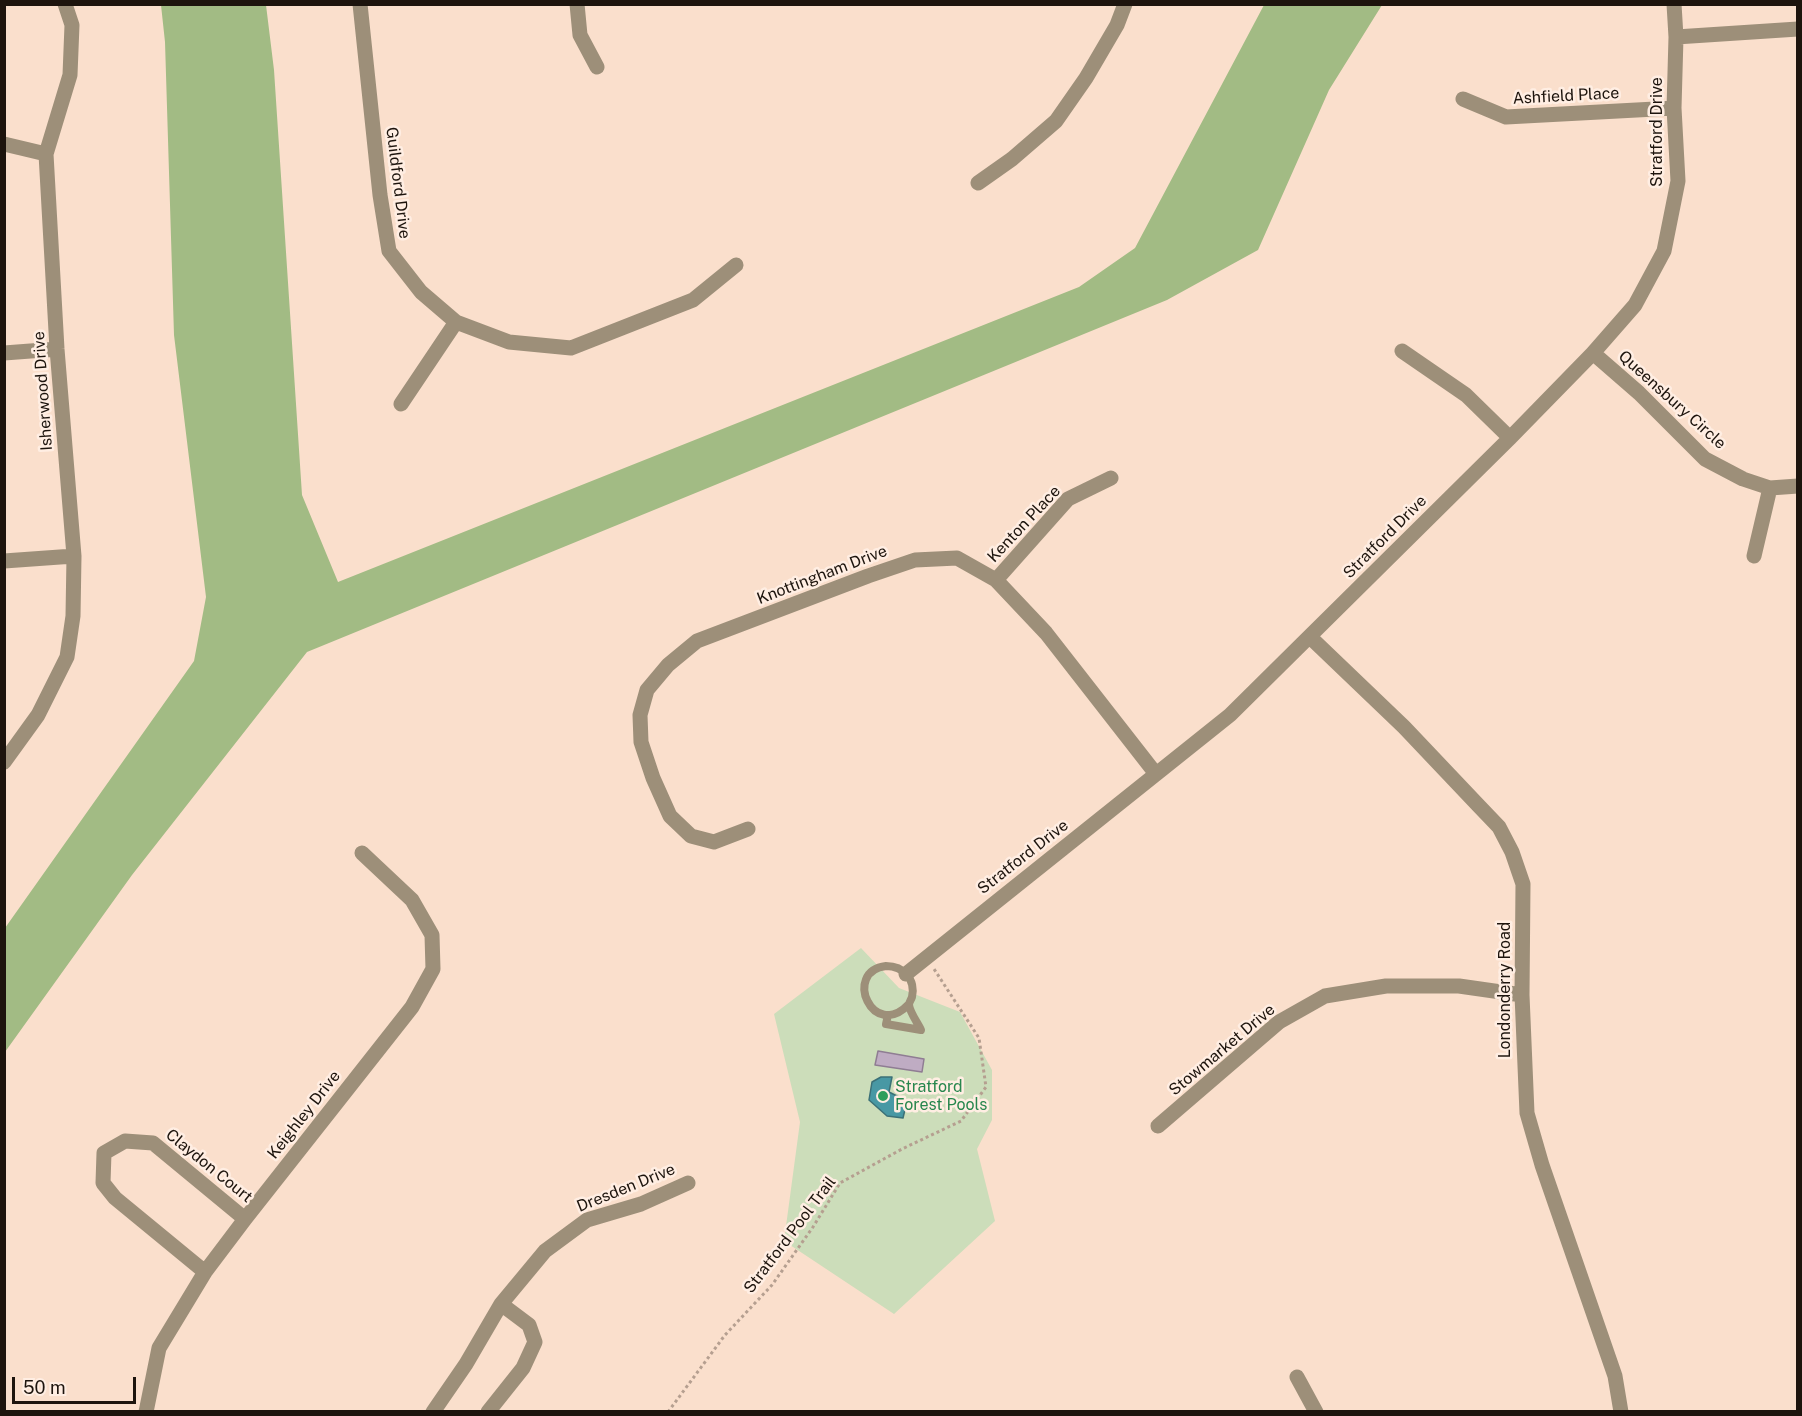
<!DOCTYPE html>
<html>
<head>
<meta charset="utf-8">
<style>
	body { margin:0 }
	#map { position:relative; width:1802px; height:1416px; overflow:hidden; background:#fadfcc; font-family:"Public Sans",sans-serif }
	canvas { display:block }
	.frame { position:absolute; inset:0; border:6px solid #1d140d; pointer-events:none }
	.scale { position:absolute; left:12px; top:1377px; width:124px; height:27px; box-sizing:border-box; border:3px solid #1d140d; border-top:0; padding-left:8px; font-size:18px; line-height:21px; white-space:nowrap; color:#1d140d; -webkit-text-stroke:4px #ffeee3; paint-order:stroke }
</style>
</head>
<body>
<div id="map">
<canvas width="1802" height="1416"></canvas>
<div class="frame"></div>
<div class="scale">50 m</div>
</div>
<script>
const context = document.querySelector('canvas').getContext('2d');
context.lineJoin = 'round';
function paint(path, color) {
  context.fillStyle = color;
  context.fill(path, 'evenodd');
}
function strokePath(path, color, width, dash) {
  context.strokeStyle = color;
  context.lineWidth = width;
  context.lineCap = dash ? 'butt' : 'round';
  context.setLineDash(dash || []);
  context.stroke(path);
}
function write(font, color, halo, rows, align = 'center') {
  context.font = font + ' "Public Sans",sans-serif';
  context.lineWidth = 5;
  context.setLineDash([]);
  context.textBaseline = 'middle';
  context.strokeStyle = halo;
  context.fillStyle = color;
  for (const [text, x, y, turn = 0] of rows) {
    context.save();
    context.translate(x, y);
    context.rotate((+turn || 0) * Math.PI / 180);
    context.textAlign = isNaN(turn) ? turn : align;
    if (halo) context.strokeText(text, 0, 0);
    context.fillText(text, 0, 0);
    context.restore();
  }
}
const green = new Path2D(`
	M861 948 899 988 960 1012 992 1070V1120L977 1149 995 1221 894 1314 784 1241 800 1122 774 1014Z`);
const forest = new Path2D(`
	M161 5H266L274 70 302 495 338 582 1079 287 1135 248 1264 5H1382L1329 90 1258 250 1167 300 307 652 132 875 5 1052V928L194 661 206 597 174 335 165 42Z`);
const water = new Path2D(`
	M881 1077H892L889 1092 907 1101 903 1118 887 1116 869 1100 872 1082Z`);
const building = new Path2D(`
	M878 1051 924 1059 922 1072 875 1065Z`);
const path = new Path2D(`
	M668 1412 725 1335 772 1285 813 1227 840 1183 902 1149 961 1121 986 1087 979 1038 934 969`);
const lane = new Path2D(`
	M888 1015 886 1024 921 1030C918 1023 910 1013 909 1005 909 1002 911 1000 912 997 914 989 912 980 907 975 902 969 894 966 886 966 842 971 873 1042 909 1004`);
const street = new Path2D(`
	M360 4 380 195 389 251 421 292 456 322 509 342 571 348 693 300 736 265
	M577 4 580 35 597 67
	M1676 37 1798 29
	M1463 99 1506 117 1674 108
	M4 144 46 154
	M978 183 1012 159 1056 121 1086 78 1117 25 1125 4
	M1402 351 1466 395 1510 438
	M4 353 57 349
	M1593 353 1639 393 1705 459 1743 479 1770 488 1798 486
	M401 404 456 322
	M1754 556 1770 488
	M4 561 74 556
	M996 580 1068 499 1111 478
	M1310 637 1404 727 1477 804 1499 827 1512 852 1523 884 1522 995 1527 1113 1542 1165 1615 1376 1621 1412
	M4 762 38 715 67 657 73 616 74 556 57 349 46 154 70 75 72 25 65 4
	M748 829 714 842 691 836 670 816 653 778 641 742 640 715 647 690 668 665 697 641 868 576 915 560 957 558 996 580 1046 633 1156 774
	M906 974 1230 715 1510 438 1593 353 1635 305 1664 251 1678 181 1674 108 1676 37 1674 4
	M1158 1126 1279 1022 1325 996 1386 986H1459L1522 995
	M205 1272 115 1198 103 1183 104 1153 125 1141 153 1143 245 1219
	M1297 1377 1316 1412
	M146 1412 159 1348 205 1272 245 1219 412 1007 433 969 432 935 412 900 362 853
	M433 1412 466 1364 501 1304 545 1251 587 1220 641 1204 688 1183
	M488 1412 523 1368 535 1342 529 1325 501 1304`);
const markers = [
	[883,1096,6,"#2e9e5b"]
];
const streetNames = [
	["Ashfield Place",1566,96,-3],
	["Stratford Drive",1657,132,-90],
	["Guildford Drive",398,183,83],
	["Isherwood Drive",43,391,-94],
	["Queensbury Circle",1672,400,42],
	["Kenton Place",1024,524,-47],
	["Stratford Drive",1385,537,-45],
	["Knottingham Drive",822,575,-21],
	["Stratford Drive",1023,857,-38],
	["Londonderry Road",1505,990,-90],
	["Stowmarket Drive",1222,1050,-40],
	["Keighley Drive",304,1115,-52],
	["Claydon Court",209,1166,39],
	["Dresden Drive",626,1188,-22],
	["Stratford Pool Trail",790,1235,-53]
];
const leisureNames = [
	["Stratford",895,1087],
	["Forest Pools",895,1105]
];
paint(green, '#ccddba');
paint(forest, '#a2bb84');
paint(water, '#4898a4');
strokePath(water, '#3b7077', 1.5);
paint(building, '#bfacc3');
strokePath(building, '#8f7d93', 1.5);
strokePath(path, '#b59f90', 3, [3, 3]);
strokePath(lane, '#9d8f79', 8);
strokePath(street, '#9d8f79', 15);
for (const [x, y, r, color] of markers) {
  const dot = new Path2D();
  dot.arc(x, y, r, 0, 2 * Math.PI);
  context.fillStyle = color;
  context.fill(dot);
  strokePath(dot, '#ffeee3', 2);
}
write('16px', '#1d140d', '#ffeee3', streetNames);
write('16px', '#27864d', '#ffeee3', leisureNames, 'left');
</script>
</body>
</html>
